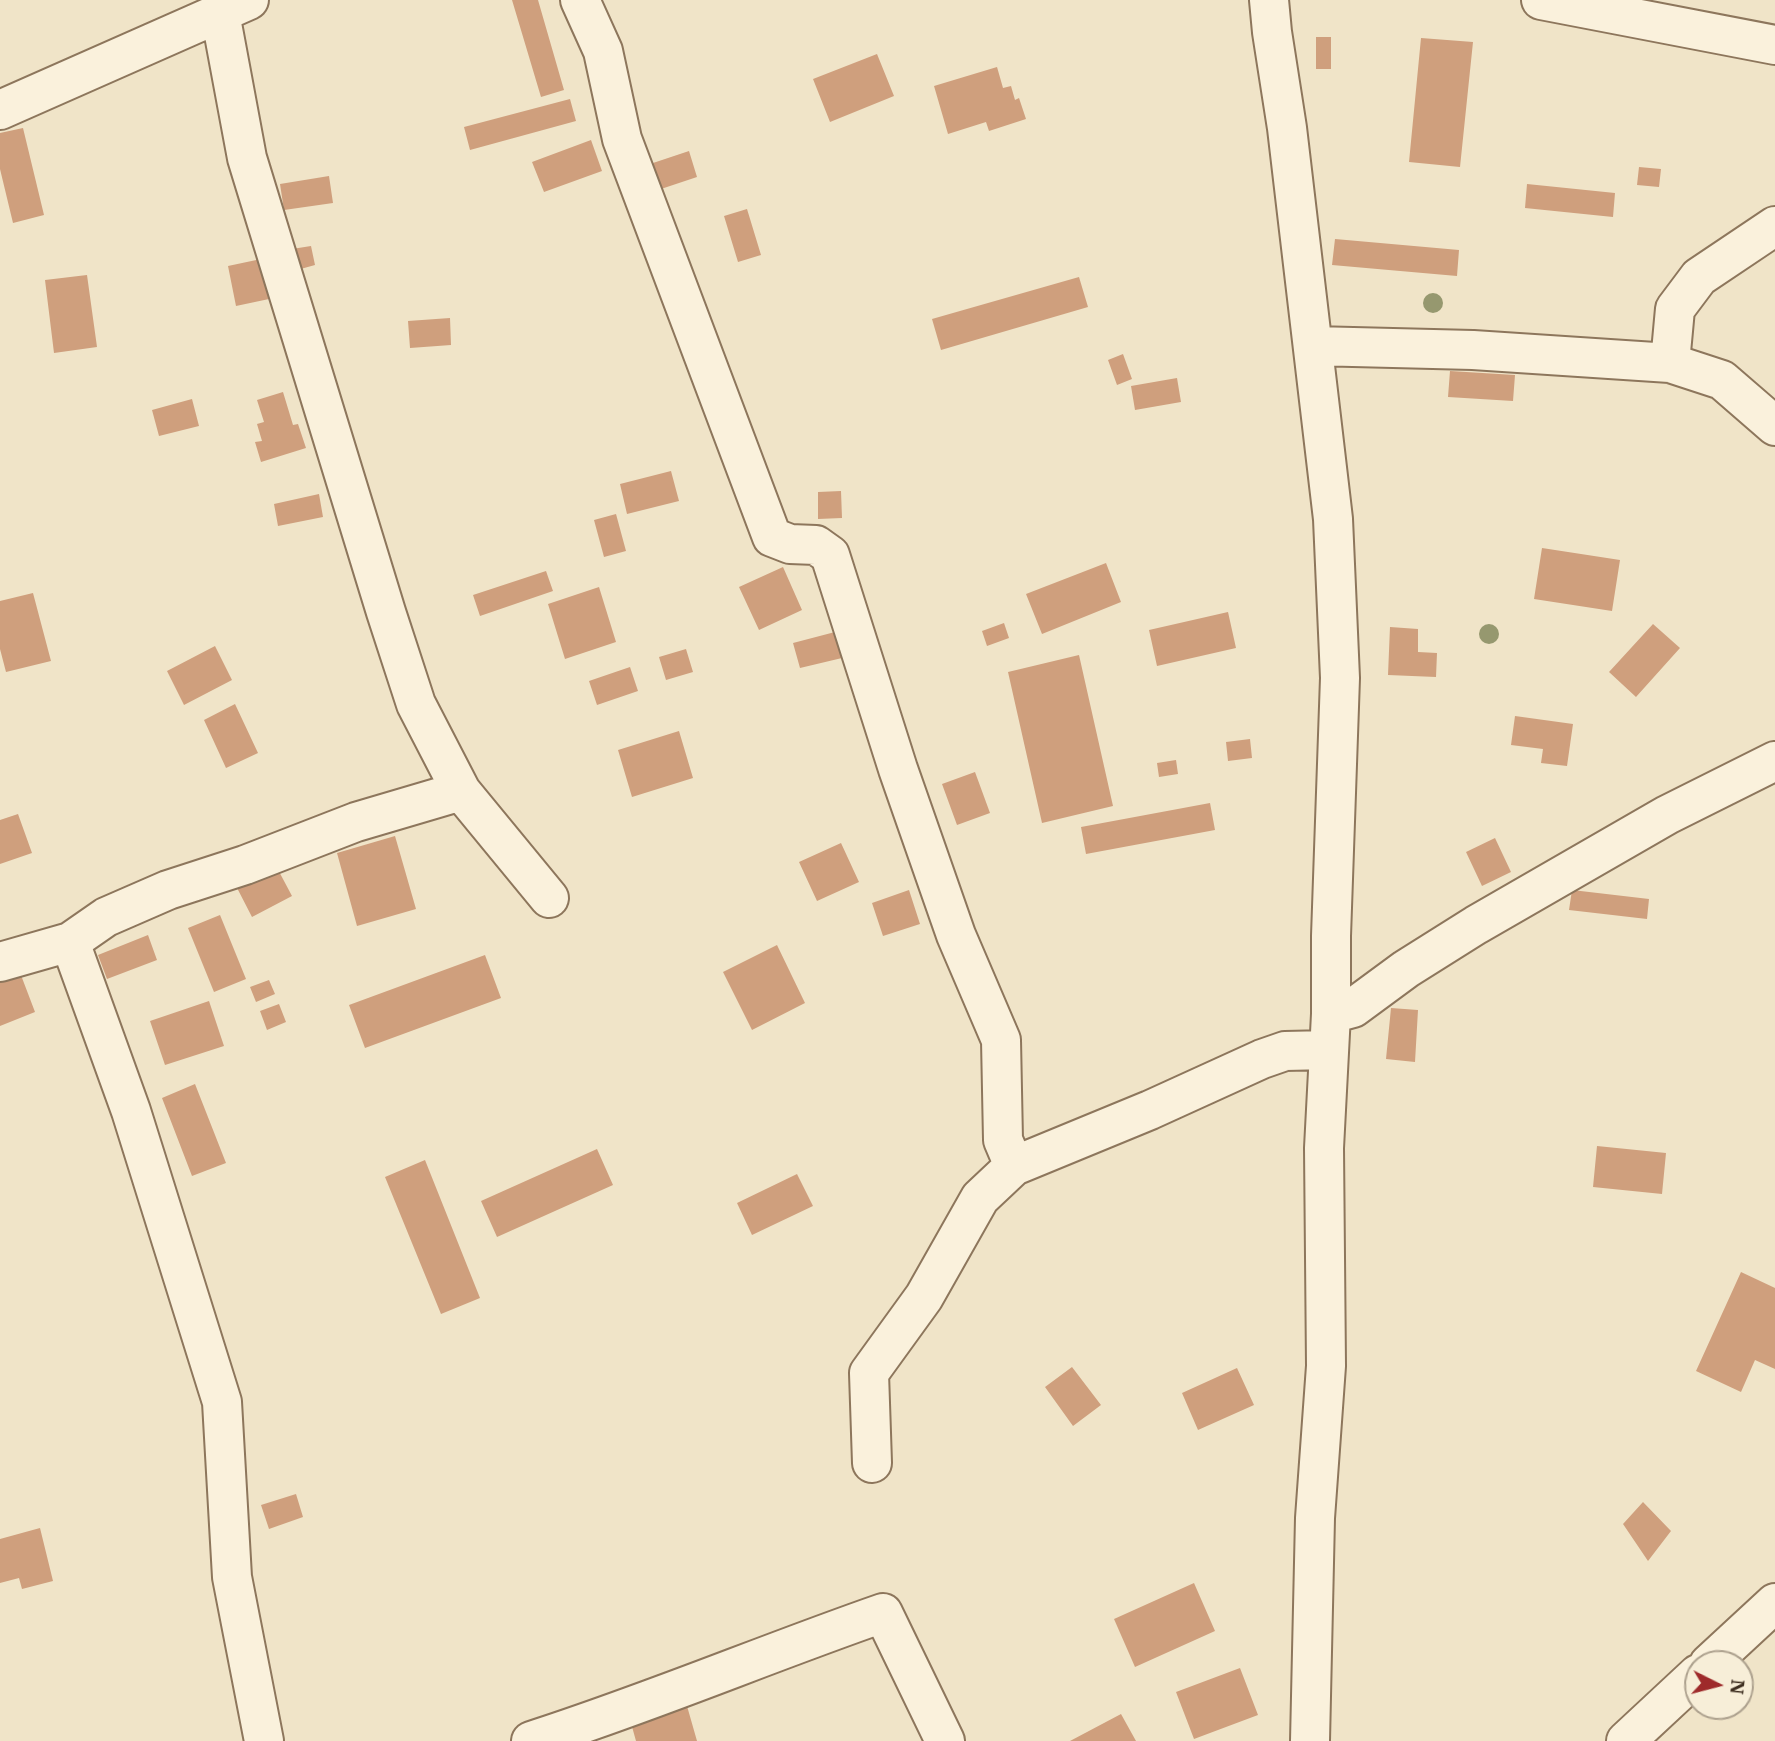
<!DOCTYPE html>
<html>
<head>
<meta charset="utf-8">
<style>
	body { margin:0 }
	#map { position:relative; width:1775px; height:1741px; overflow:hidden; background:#f0e4c8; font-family:"IBM Plex Serif",serif }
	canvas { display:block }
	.north { position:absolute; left:1684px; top:1650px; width:70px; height:70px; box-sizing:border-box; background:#f7eed8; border:2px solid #ada18e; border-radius:50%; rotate:96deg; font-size:19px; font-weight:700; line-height:28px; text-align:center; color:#3d2e20 }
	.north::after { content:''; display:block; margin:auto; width:24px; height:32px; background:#9e2a2b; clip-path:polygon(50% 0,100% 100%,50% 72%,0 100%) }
</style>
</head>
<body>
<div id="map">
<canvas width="1775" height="1741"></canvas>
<div class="north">N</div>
</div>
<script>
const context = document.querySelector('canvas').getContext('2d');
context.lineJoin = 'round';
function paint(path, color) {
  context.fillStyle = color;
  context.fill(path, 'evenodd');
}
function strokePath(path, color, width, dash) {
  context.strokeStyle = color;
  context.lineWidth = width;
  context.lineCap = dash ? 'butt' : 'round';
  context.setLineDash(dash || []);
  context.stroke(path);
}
const building = new Path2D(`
	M512 0H538L564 90 541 97Z
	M1316 37H1331V69H1316Z
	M1421 38 1473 42 1460 167 1409 162Z
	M877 54 894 96 830 122 813 79Z
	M997 67 1003 88 1011 86 1015 100 1019 98 1026 119 989 131 986 122 948 134 934 86Z
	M570 99 576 121 470 150 464 127Z
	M23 128 44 215 13 223 0 169V133Z
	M591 140 602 171 544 192 532 162Z
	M689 151 697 177 661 189 653 163Z
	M1639 167 1661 169 1659 187 1637 185Z
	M329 176 333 203 284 210 280 184Z
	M1527 184 1615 193 1613 217 1525 208Z
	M747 209 761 255 738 262 724 216Z
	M1335 239 1459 250 1457 276 1332 265Z
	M311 246 315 265 297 270 292 249Z
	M261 259 269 299 236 306 228 266Z
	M87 275 97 347 54 353 45 280Z
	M1079 277 1088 307 941 350 932 319Z
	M450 318 451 345 410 348 408 321Z
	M1123 354 1132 379 1117 385 1108 360Z
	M1450 371 1515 375 1513 401 1448 397Z
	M1177 378 1181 402 1135 410 1131 386Z
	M283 392 293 425 298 424 306 448 261 462 255 442 262 441 257 424 264 422 257 400Z
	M192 399 199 426 159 436 152 410Z
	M671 471 679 501 627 514 620 484Z
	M841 491 842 518 818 519V492Z
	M319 494 323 517 278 526 274 504Z
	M616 514 626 551 604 557 594 520Z
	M1542 548 1620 560 1612 611 1534 599Z
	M1106 563 1121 602 1042 634 1026 594Z
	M783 567 802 610 759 630 739 587Z
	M546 571 553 591 480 616 473 595Z
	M599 587 616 642 565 659 548 604Z
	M33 593 51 661 6 672 0 649V601Z
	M1228 612 1236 648 1157 666 1149 630Z
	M1004 623 1009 638 987 646 982 631Z
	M1653 624 1680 648 1636 697 1609 672Z
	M1390 627 1418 629V652L1437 653 1436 677 1388 675Z
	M835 632 842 658 800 668 793 643Z
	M215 646 232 680 184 705 167 671Z
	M686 649 693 672 666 680 659 657Z
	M1079 655 1113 806 1042 823 1008 672Z
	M630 667 638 691 597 705 589 681Z
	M235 704 258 753 226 768 204 720Z
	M1515 716 1573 724 1567 766 1541 763 1543 749 1511 745Z
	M679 731 693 778 632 797 618 750Z
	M1250 739 1252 758 1228 761 1226 742Z
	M1176 760 1178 774 1159 777 1157 763Z
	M975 772 990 813 957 825 942 784Z
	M1210 803 1215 830 1086 854 1081 827Z
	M18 814 32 853 0 864V820Z
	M395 836 416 909 357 926 337 853Z
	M1495 838 1511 872 1482 886 1466 852Z
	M841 843 859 882 817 901 799 862Z
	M275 864 292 896 252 917 235 884Z
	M909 890 920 924 883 936 872 903Z
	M1572 890 1649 899 1647 919 1569 910Z
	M220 915 246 979 214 992 188 928Z
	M148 935 157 960 107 979 98 955Z
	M777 945 805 1003 752 1030 723 972Z
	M485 955 501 998 365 1048 349 1005Z
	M16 962 35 1012 0 1026V968Z
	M269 980 275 994 256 1002 250 987Z
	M209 1001 224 1046 165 1065 150 1021Z
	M279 1004 286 1022 267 1030 260 1011Z
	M1391 1008 1418 1010 1415 1062 1386 1059Z
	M195 1084 226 1163 192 1176 162 1098Z
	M1597 1146 1666 1153 1662 1194 1593 1187Z
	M597 1149 613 1185 497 1237 481 1201Z
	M425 1160 480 1298 441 1314 385 1177Z
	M797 1174 813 1206 752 1235 737 1203Z
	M1741 1272 1775 1288V1369L1755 1360 1741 1392 1696 1371Z
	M1072 1367 1101 1405 1073 1426 1045 1387Z
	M1237 1368 1254 1405 1198 1430 1182 1393Z
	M296 1494 303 1517 269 1529 261 1505Z
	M1643 1502 1671 1531 1648 1561 1623 1524Z
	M40 1528 53 1581 22 1589 19 1578 0 1583V1539Z
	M1194 1583 1215 1631 1135 1667 1114 1619Z
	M1240 1668 1258 1715 1194 1739 1176 1692Z
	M687 1706 697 1741H636L631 1723Z
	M1121 1714 1136 1741H1070Z`);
const minor = new Path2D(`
	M580 0 603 51 622 139 772 537 790 544 816 545 830 555 898 769 956 935 1001 1040 1003 1140 1014 1166
	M1269 0 1272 32 1287 128 1333 519 1340 678 1331 936V1014L1324 1148 1326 1366 1315 1518 1310 1741
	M1541 0 1775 45
	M220 13 247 158 386 612 416 704 461 791 549 898
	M0 110 249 0
	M1313 346 1473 350 1670 363 1722 380 1775 426
	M1670 363 1675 309 1699 277 1775 226
	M70 942 131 1111 222 1402 232 1577 264 1741
	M0 962 70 942 106 917 168 890 245 865 356 822 461 791
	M1331 1014 1353 1008 1406 969 1476 925 1667 815 1775 761
	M872 1463 869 1373 924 1297 980 1198 1014 1166 1150 1110 1262 1059 1285 1051 1329 1050
	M1709 1664 1775 1603
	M531 1741C650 1703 765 1654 883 1613L945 1741
	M1626 1741 1698 1674`);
const trees = [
	[1433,303],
	[1489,634]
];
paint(building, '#cf9f7d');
strokePath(minor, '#8d765c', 42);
strokePath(minor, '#faf1dc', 38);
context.fillStyle = '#96986f';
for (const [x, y] of trees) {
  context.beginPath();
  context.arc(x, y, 10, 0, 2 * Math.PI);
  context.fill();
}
</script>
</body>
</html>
